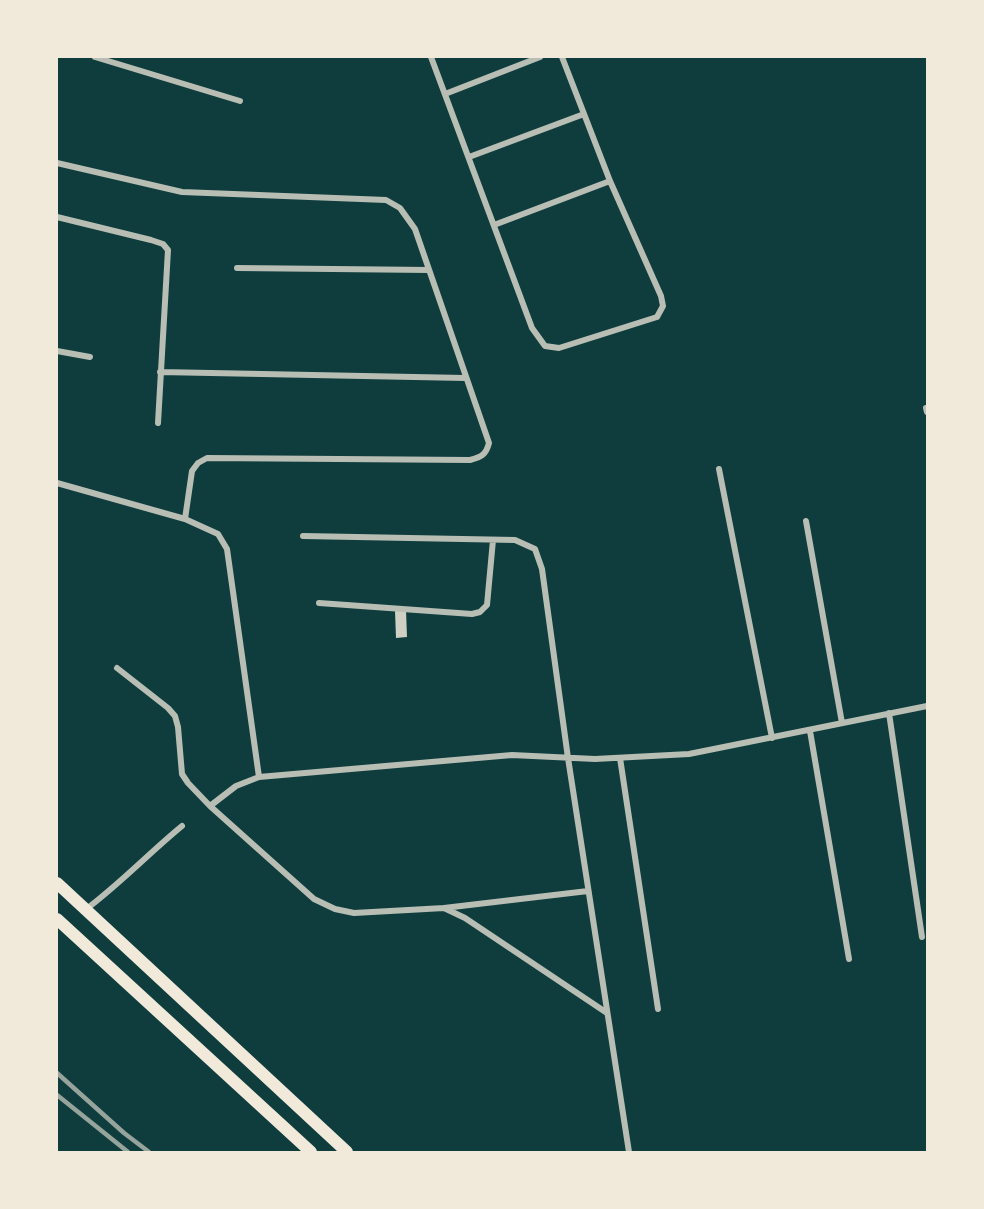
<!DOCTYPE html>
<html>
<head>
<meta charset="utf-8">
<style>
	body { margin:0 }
	#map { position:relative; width:984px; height:1209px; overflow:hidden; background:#0f3d3e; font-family:"Work Sans",sans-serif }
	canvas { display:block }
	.frame { position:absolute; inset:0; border:58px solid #f1e9da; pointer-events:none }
</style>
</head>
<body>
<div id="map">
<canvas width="984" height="1209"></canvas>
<div class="frame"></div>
</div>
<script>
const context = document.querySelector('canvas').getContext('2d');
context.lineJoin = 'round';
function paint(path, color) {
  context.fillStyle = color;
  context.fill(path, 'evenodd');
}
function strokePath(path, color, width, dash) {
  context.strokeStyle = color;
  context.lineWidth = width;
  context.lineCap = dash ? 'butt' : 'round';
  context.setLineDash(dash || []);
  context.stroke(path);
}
const building = new Path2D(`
	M406 610 407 637 396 638 395 611Z`);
const minor = new Path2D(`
	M95 57 240 101
	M431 57 532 328 545 346 559 348 657 317 663 306 661 296 610 181 562 57
	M445 94 540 57
	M469 157 584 114
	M57 163 182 192 386 200 400 208 415 229 489 443C486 455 481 457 470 460L207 458 198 463 192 471 185 519 57 483
	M57 217 151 240 163 244 168 250 158 423
	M494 225 610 181
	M237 268 429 270
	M57 351 90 357
	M160 372 465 378
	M926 408 927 412
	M719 469 772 738
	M185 519 218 534 227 549 259 777
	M806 521 842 723
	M303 536 515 540 535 549 542 569 568 758 629 1152
	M319 603 472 614 480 612 487 605 493 540
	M117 668 168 708 175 716 178 727 182 774 188 783 210 806 314 899 335 909 354 913 444 908 465 918 607 1013
	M889 713 922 937
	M810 731 849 959
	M620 758 658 1009
	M210 806 236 786 259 777 512 755 595 759 689 754 927 706
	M444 908 588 891
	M85 910C120 884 149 853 182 826`);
const secondary = new Path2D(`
	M57 883 347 1152
	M57 919 311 1152`);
const rail = new Path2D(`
	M57 1073 124 1133 149 1152
	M57 1095 128 1152`);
paint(building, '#cfcfc3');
strokePath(minor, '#b8beb3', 6);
strokePath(secondary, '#f1e9da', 12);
strokePath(rail, '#97a49c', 4.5);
</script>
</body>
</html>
